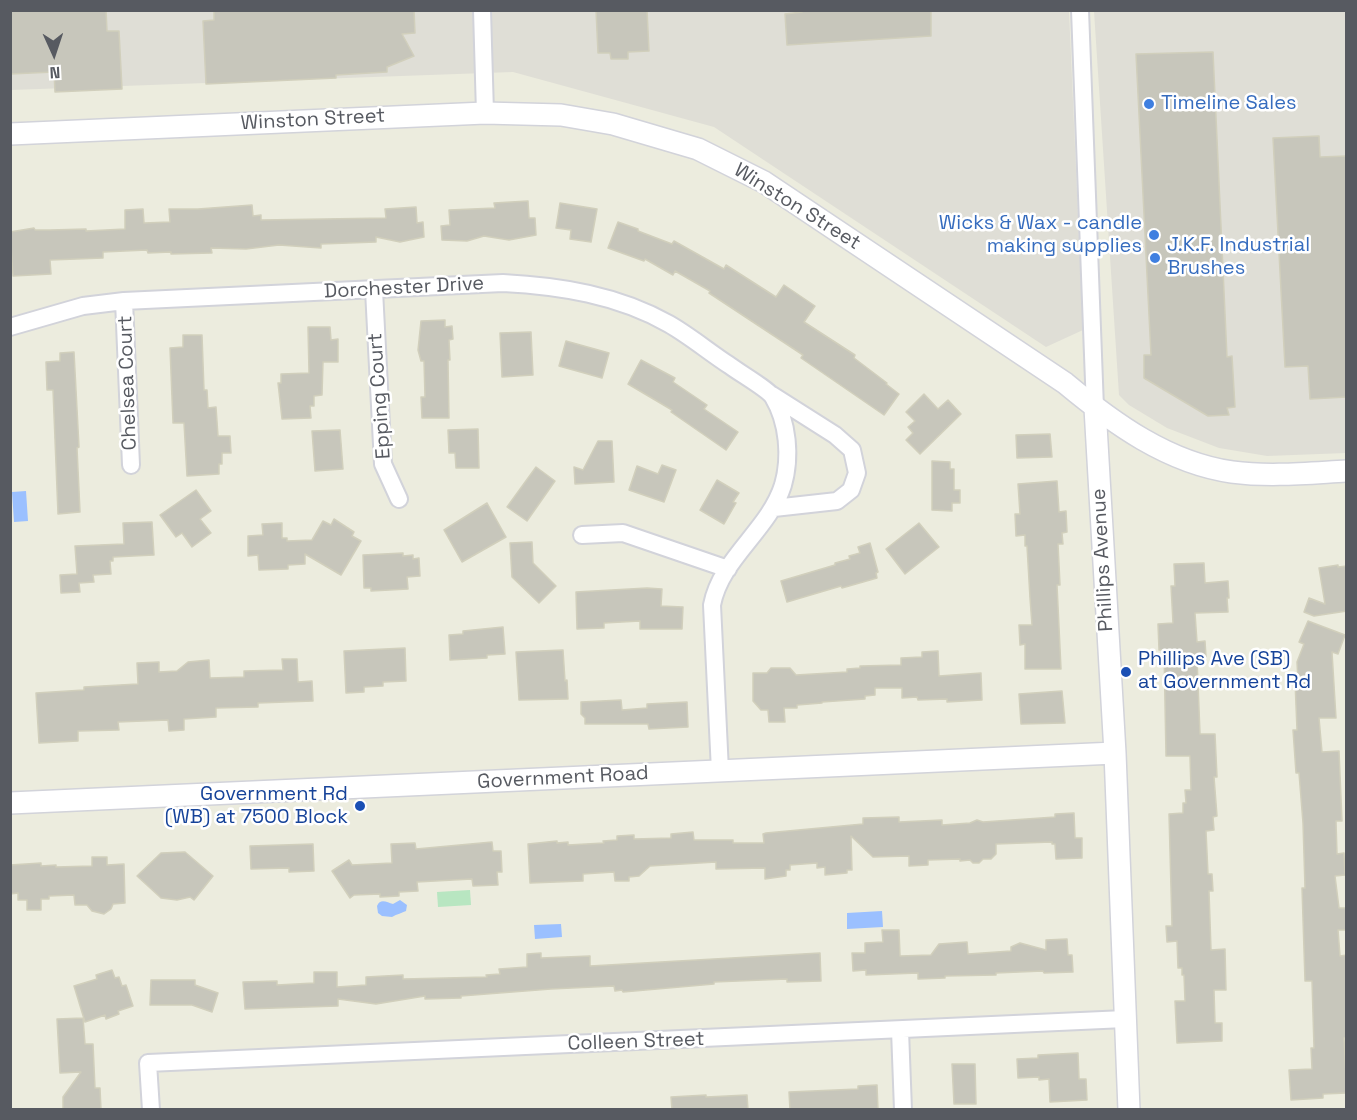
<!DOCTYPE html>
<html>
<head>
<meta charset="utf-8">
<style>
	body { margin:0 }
	#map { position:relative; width:1357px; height:1120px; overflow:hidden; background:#ececde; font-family:"Space Grotesk",sans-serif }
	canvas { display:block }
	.frame { position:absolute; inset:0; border:12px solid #575a61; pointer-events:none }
	.north { position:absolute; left:24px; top:24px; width:60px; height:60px; -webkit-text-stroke:4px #fff; paint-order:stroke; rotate:177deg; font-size:16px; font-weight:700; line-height:24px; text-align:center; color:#575a61 }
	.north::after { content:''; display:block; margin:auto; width:21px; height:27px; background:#575a61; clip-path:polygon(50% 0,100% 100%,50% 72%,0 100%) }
</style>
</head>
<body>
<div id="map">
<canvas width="1357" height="1120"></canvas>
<div class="frame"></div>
<div class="north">N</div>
</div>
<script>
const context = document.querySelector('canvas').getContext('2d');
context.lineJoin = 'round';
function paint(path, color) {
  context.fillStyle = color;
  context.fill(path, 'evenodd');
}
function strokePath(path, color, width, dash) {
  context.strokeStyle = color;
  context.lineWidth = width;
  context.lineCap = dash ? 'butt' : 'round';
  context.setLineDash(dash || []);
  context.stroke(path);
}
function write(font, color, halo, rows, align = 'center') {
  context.font = font + ' "Space Grotesk",sans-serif';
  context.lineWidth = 5;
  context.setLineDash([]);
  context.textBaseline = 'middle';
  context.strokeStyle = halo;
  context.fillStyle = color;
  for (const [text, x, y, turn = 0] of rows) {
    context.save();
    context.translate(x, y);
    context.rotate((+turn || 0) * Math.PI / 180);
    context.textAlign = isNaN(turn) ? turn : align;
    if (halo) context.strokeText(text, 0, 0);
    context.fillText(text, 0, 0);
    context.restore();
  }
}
const industrial = new Path2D(`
	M10 11H1069L1083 330 1046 347 714 127 513 72 11 90Z
	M1094 11H1346V453L1267 456 1219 448 1167 428 1129 405 1119 395Z`);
const green = new Path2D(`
	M470 890 471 905 438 907 437 892Z`);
const water = new Path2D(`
	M26 491 28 521 14 522 12 492Z
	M400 900 407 905 406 911C402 913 397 914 392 917L382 916 378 913 377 906C380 898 387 902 393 904Z
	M882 911 883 927 847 929V913Z
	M561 924 562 937 535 939 534 925Z`);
const building = new Path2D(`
	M10 10H106L107 31H119L122 89 55 92 54 72 10 74Z
	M214 10H414L415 33 402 34 414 56 387 67V72L336 75V78L206 84 203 21 214 20Z
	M596 10H647L649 51 628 52V59H611L610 53H598Z
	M802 10H931V36L787 45 785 14 802 12Z
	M1213 52 1227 357 1232 356 1235 407 1227 408 1229 415 1208 416 1144 378V355H1151L1136 54Z
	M1319 136 1320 157 1347 156V397L1310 399 1308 366 1285 367 1273 138Z
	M528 201 529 218H535L536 235 509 240 484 236 467 241 442 240 441 226 450 225 449 210 495 208 494 203Z
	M560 203 597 209 591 242 570 239 571 230 556 228Z
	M252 205 253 216 261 215V220L386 218 385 209 416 207 417 223 423 222 424 237 400 242 376 237V242L321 244V248L279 245 246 249 211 248 212 253 171 254V252L148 253 147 250 103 252V258L50 260 51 274 13 276 10 232 34 228 35 230H50L86 229V231L125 229V210L143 209 144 223 170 222 169 209H198Z
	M618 222 638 229V231L672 244 674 241 724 269 726 265 776 297 784 285 815 306 804 322 855 355 854 358 887 383 886 384 899 394 884 415 801 358 803 355 709 293 710 291 675 271 673 275 645 259 644 261 608 248Z
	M445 320V327L452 326 453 339 449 340 450 360H448L449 418H422L421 397H425L424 361H421L418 350 421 321Z
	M308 327H330L331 340 338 339V362H323L322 395 314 396V406H310L311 418 282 419 278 383H281V374L309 373Z
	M531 332 533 375 502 377 500 333Z
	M183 335H202L204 390H207L208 408 216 407 218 436H230L231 453H222V464H219V474L187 476 184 423H173L170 348 183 347Z
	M566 341 609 353 602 378 559 366Z
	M74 352 79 447 77 448 80 512 58 514 53 390H47L46 362 60 361V353Z
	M641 360 675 378 673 382 707 405 704 409 738 432 726 450 671 412 672 410 628 384Z
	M924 394 938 409 948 400 961 414 920 454 906 440 913 433 908 427 915 421 906 412Z
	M478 429 479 468H456L455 453H449L448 430Z
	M340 430 343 469 315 471 312 431Z
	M1050 434 1052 457 1017 458 1016 435Z
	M598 441H612L614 482 575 484 574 467 583 470Z
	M932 461 950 462V469H954V490H960V503H952V511L932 510Z
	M662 465 676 470 664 502 629 490 637 466 658 474Z
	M536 467 555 481 527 521 507 507Z
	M717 480 739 493 733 502 736 503 724 524 700 510Z
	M1057 481 1059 512 1066 511 1067 532 1062 533 1063 544H1058L1060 585H1057L1061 669H1025V644L1020 645 1019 625H1032L1030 598 1027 546H1025V535L1016 536 1015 514H1020L1018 484Z
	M196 490 211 511 200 519 211 533 192 547 182 533 176 537 160 515Z
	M487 503 506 537 462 562 444 530Z
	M334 519 354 532 352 536 361 541 341 575 305 554V564L288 565V569L259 570 258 555 248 556V536L263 535 262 524 282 523V538H287V541L312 540 323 521 331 525Z
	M152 522 154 555 113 557V561H110L111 574 93 575 94 582 79 583 80 592 61 593 60 575 77 574 75 546 124 544 123 523Z
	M919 523 939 547 905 574 886 549Z
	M532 542 533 563 556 586 539 603 512 577 510 543Z
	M870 543 878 572 876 573 877 578 842 588 841 586 787 602 781 581 835 565V563L850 559 849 556 860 553 858 547Z
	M403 553V556L413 555V559L419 558 420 576 407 577 408 589 371 591V588H364L363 555Z
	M1204 563 1205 583 1228 581 1229 598H1227L1228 612 1195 613 1197 642 1205 641 1206 657 1197 658 1200 734H1215L1217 777H1214L1217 816 1213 817 1214 830 1206 831 1208 874H1212L1213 891H1209L1211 950 1225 949 1226 990H1214L1215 1023H1222V1041L1177 1043 1175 1001H1185L1184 975H1182V968H1178L1177 941 1167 942 1166 926H1172L1169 814 1183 813V803H1186L1185 790H1191L1190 756H1166L1164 650H1159L1158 624 1173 623 1171 586H1175L1174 564Z
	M1338 565V567L1347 566V611L1314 616 1304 612 1309 598 1325 604 1319 568Z
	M647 588 662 589 661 606 683 607 682 629H640V621L604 623V628L577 629 576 592Z
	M1308 621 1345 635 1338 654 1332 652 1336 718H1319L1322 752 1339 751 1342 821H1336L1337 854 1344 853 1345 875 1335 876 1339 908H1347V930H1338L1340 956 1347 955V1037L1344 1038 1347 1093 1323 1094V1098L1291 1100 1289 1070 1312 1069 1311 1048H1314L1312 981H1305L1302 888H1305L1303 823 1299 773H1296L1293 730H1297L1295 681H1298L1297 662 1304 644 1299 642Z
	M503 627 505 654 487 655V658L450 660 449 635 463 634V631Z
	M405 648 406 681 383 682V686L364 687V692L346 693 344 651Z
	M563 650 565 681 567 680 568 699 519 700 516 652Z
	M938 651 939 676 981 673 982 700 947 702V699L918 700 917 697 902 698V688H875V695L865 696V699L822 702V703L797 705V708H784L785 722H769L768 710H761L753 701V673H767L771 668H790L796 675 847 672V669L860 668V666L901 665V658L922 657V652Z
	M282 659H297L298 682 312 681 313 701 258 703V707L216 708V717L184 719V730L169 731 168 720 118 722 119 730 78 731V741L39 743 36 693 84 690V687L138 684 137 663 159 662V672L177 671 188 662 209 660 210 678 244 677V671L283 670Z
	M1062 691 1065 723 1021 724 1019 694Z
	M621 700 622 710 647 708V704L687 702 688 727 649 729 648 724H585V718L581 714V702Z
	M1074 813 1075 838H1082V858L1056 859 1055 844H1052V842L996 844V854L991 859H983L979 863H973L970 860 960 861V859L928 860V865L909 866V856L873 857 851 836 852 870H847V873L825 875V867L817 868V863L790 865V870H786V876L765 879V868L716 869V862L650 866 639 876 629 877V881H615L614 872 583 874V881L530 883 528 844 557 841V843L568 842V845L604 843 603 841 617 840V836L634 835V839L671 838V834L693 832 694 840H733V843H764L763 834 766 833 863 824V818L899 817V822L942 820V825L970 823 977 820 983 822 1055 817V814Z
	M492 842 493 851H501L502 872H497L498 885 473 886 472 879 417 882 418 891 399 892V896L380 897V894L354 895 350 898 332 871 349 860 352 865 392 863 391 844 415 843 416 849Z
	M313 844 314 871 289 872V868L251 869 250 846Z
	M185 852 213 876 194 900 190 897 177 900 161 898 137 876 161 853Z
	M92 857H107V865L124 864 125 903 113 904 111 909 104 914 92 911 87 905H75L74 895 49 896V899H41V910H27V900H18V893L10 894V865L41 863V866L56 865V867L92 866Z
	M882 930H899L900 956 931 955 939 944 967 942 968 954 1011 951V947L1020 943 1046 950V940L1067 939 1068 955H1072L1073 972 1044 973 1043 971 996 973V975L945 976V978L918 979V973L866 975V970L853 971 852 953H865V943L883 942Z
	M541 953V958L590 956V966L820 953 821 981 787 982V979L714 982V984L623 992 622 990 615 991 614 986 551 989 461 996V998L425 999V996L376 1004 338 999V1006L245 1009 243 982 277 981V985L314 983V972H337V987L366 985V977L403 975V979L487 977 486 975 500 974 499 969 527 967V954Z
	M112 970 115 978 119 977 122 986 126 985 133 1006 118 1011 119 1014 106 1019 105 1015 85 1022 74 986 97 979 96 975Z
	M151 980H195V985L218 993 212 1012 192 1005H150Z
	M83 1018 85 1044H93L95 1088H100L101 1110H63V1097L81 1072 60 1073 57 1019Z
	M1078 1053 1079 1079H1086L1087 1100 1050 1102 1049 1079 1039 1080V1077L1018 1078 1017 1059 1038 1058V1055Z
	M952 1064H975L976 1104H954Z
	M877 1085 878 1110H790L789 1092 858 1089V1086Z
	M706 1095V1097L747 1095 748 1110H672L671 1097Z`);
const minor = new Path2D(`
	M482 10 485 113
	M1080 10 1095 408
	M374 290 383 464 399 499
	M124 301 131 465
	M10 327 83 306 124 301 503 283C560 286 618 295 669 324 690 336 709 352 729 365 738 372 768 389 773 397 788 422 791 457 783 485 769 530 721 558 712 605L720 771
	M772 395 835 435 852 450 857 473 851 490 837 501 774 508
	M582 535 623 533 728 569
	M900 1030 903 1110
	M151 1110 148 1063 1125 1019`);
const tertiary = new Path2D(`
	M10 134 485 113 561 115 613 124 698 149 764 182 1065 383C1113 423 1168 463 1232 472 1270 477 1309 473 1346 471
	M1095 408 1115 753 1129 1110
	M10 803 1115 753`);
const markers = [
	[1149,104,6,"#3f7fe0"],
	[1154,235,6,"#3f7fe0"],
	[1155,258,6,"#3f7fe0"],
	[1126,672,6,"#1a4fb4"],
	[360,806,6,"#1a4fb4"]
];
const shopNames = [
	["Timeline Sales",1161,104],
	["Wicks & Wax - candle",1142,224,"right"],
	["making supplies",1142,247,"right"],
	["J.K.F. Industrial",1167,246],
	["Brushes",1167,269]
];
const streetNames = [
	["Winston Street",313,120,-3],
	["Winston Street",797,207,32],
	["Dorchester Drive",404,288,-3],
	["Chelsea Court",128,383,-92],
	["Epping Court",380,396,-94],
	["Phillips Avenue",1103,560,-93],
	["Government Road",563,778,-3],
	["Colleen Street",636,1042,-2]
];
const transitNames = [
	["Phillips Ave (SB)",1138,660],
	["at Government Rd",1138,683],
	["Government Rd",348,795,"right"],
	["(WB) at 7500 Block",348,818,"right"]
];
paint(industrial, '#dfded6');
paint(green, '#b8e6c1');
paint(water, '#9bc0ff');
paint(building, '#c7c6bb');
strokePath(building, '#d1cfbc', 1.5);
strokePath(minor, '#d2d3da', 20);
strokePath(tertiary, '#d2d3da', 24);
strokePath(minor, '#fff', 16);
strokePath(tertiary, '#fff', 21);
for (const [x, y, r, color] of markers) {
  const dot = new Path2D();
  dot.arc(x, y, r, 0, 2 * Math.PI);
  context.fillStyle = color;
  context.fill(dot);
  strokePath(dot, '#fff', 2);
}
write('20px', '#366cbe', '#fff', shopNames, 'left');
write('20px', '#575a61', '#fff', streetNames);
write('20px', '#164399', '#fff', transitNames, 'left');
</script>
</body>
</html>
